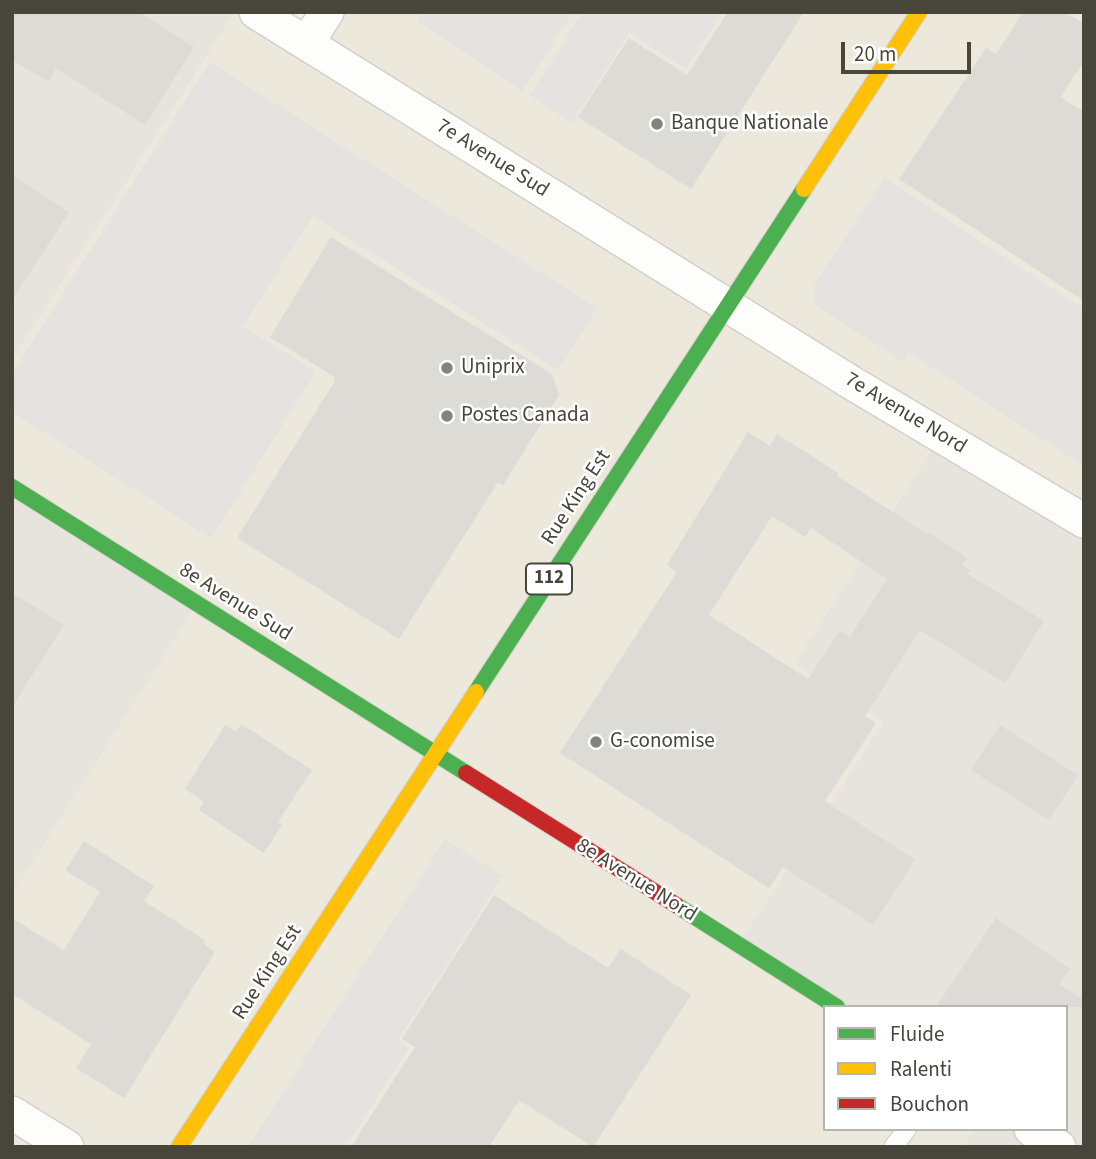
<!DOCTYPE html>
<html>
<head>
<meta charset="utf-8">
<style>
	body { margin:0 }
	#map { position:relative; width:1096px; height:1159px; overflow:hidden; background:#f3f2ee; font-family:"Source Sans 3",sans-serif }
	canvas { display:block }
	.frame { position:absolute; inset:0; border:14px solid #48453a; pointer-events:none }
	.legend { position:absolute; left:823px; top:1005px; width:245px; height:126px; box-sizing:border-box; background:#fff; border:2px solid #b6b5b0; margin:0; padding:9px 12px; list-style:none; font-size:21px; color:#48453a }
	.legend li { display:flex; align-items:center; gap:14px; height:35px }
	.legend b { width:35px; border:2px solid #b6b5b0 }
	.scale { position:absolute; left:841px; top:42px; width:130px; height:32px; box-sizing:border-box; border:4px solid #48453a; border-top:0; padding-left:9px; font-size:21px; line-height:24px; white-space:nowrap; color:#48453a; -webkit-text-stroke:5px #fff; paint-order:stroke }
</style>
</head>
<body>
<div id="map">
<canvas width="1096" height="1159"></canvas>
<div class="frame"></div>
<ul class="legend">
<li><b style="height:9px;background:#4caf50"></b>Fluide</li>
<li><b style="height:9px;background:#ffc107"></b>Ralenti</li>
<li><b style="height:9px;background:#c62828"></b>Bouchon</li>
</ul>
<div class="scale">20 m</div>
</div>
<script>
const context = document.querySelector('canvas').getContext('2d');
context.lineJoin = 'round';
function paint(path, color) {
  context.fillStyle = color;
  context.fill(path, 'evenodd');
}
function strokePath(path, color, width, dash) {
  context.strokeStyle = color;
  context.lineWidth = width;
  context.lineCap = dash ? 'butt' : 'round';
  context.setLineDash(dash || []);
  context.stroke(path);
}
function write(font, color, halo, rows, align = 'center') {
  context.font = font + ' "Source Sans 3",sans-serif';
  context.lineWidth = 5;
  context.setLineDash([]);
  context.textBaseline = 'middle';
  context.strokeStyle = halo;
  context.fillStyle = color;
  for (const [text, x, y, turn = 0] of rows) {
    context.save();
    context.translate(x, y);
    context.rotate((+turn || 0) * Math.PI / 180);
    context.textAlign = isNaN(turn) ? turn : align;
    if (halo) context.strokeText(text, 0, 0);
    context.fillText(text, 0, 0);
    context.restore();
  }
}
const residential = new Path2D(`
	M12 12H235L12 360Z
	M940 436 1084 521V1147H963L974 1129H1066V1007H837L738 944 883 722 794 664Z
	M12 487 197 605 12 895Z`);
const commercial = new Path2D(`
	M235 12H256L306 43 327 12H1084V521L940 436 794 664 883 722 738 944 825 1007V1129H974L963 1147H12V895L197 605 12 487V360Z`);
const parking = new Path2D(`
	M423 12H573L522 91 417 21Z
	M583 12H722L686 69 629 33 572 123 530 95Z
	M210 62 597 308 558 370 313 216 243 326 316 372 211 538 12 412V374Z
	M884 178 1084 309V466L909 353 903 362 823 310 813 302V292L816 282Z
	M445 839 503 876 398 1040 409 1048 345 1147H248Z`);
const building = new Path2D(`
	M12 12H139L194 47 145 125 56 68 49 82 12 60Z
	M728 12H804L691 189 578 117 629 38 687 75Z
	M1023 12H1066L1084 24V61L1060 97 1084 112V301L899 179 986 48 996 54Z
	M12 175 69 212 12 300Z
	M331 237 552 374 559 395 503 485 498 482 399 639 237 538 335 381 333 380 335 377 270 337Z
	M748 432 770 446 777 434 838 473 837 476 927 534 928 532 967 558 962 565 970 570 968 574 1044 621 1005 683 920 630 865 716 876 723 825 801 915 860 873 925 783 867 769 888 560 753 677 572 667 565ZM772 516 805 537 811 528 887 579 850 637 840 631 808 679 709 615Z
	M12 593 64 625 12 707Z
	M241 724 312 770 278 822 282 825 264 853 199 810 204 802 185 789 225 725 236 732Z
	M1000 725 1078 775 1049 820 971 770Z
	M84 841 154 886 144 901 205 940 203 943 215 952 124 1098 76 1068 91 1044 12 994V918L64 950 100 892 65 870Z
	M494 895 608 968 621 949 691 995 593 1147 519 1100 489 1147H351L415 1047 402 1039Z
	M996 918 1070 969 1059 984 1084 1000V1007H936Z`);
const lane = new Path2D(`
	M893 1147 907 1129`);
const street = new Path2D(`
	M256 12 852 383 1084 521
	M307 43 327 12
	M12 1113 67 1147
	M1031 1129 1059 1147`);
const fast = new Path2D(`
	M12 487 466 773
	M476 692 804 189
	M676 905 837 1007`);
const slow = new Path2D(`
	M804 189 919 12
	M179 1147 476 692`);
const jam = new Path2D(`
	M466 773 676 905`);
const markers = [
	[657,124,7,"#848279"],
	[447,368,7,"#848279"],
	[447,416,7,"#848279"],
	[596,742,7,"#848279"]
];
const shields = [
	[549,579,46]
];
const shieldNames = [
	["112",549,579]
];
const poiNames = [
	["Banque Nationale",671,124],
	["Uniprix",461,368],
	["Postes Canada",461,416],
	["G-conomise",610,742]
];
const streetNames = [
	["7e Avenue Sud",492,159,32],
	["7e Avenue Nord",905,414,31],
	["Rue King Est",577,498,-57],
	["8e Avenue Sud",235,603,32],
	["8e Avenue Nord",636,881,32],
	["Rue King Est",268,973,-57]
];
paint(residential, '#e6e4dc');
paint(commercial, '#ede8dc');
paint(parking, '#e4e3df');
paint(building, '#dcdbd6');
strokePath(lane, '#d1d0cb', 20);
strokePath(street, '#d1d0cb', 36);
strokePath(fast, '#d3d1c7', 18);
strokePath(slow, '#d3d1c7', 18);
strokePath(jam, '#d3d1c7', 18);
strokePath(lane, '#fdfdfc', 18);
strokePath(street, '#fdfdfc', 33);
strokePath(fast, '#4caf50', 16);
strokePath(slow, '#ffc107', 16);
strokePath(jam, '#c62828', 16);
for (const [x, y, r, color] of markers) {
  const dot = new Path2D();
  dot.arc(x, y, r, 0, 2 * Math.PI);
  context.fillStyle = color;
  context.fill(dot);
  strokePath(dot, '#fff', 2.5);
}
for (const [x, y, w] of shields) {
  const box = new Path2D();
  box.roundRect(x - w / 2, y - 15.5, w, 31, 5);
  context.fillStyle = '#fff';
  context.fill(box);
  strokePath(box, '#48453a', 2);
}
write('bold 19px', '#48453a', null, shieldNames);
write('21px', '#48453a', '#fff', poiNames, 'left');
write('21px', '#48453a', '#fff', streetNames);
</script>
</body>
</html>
